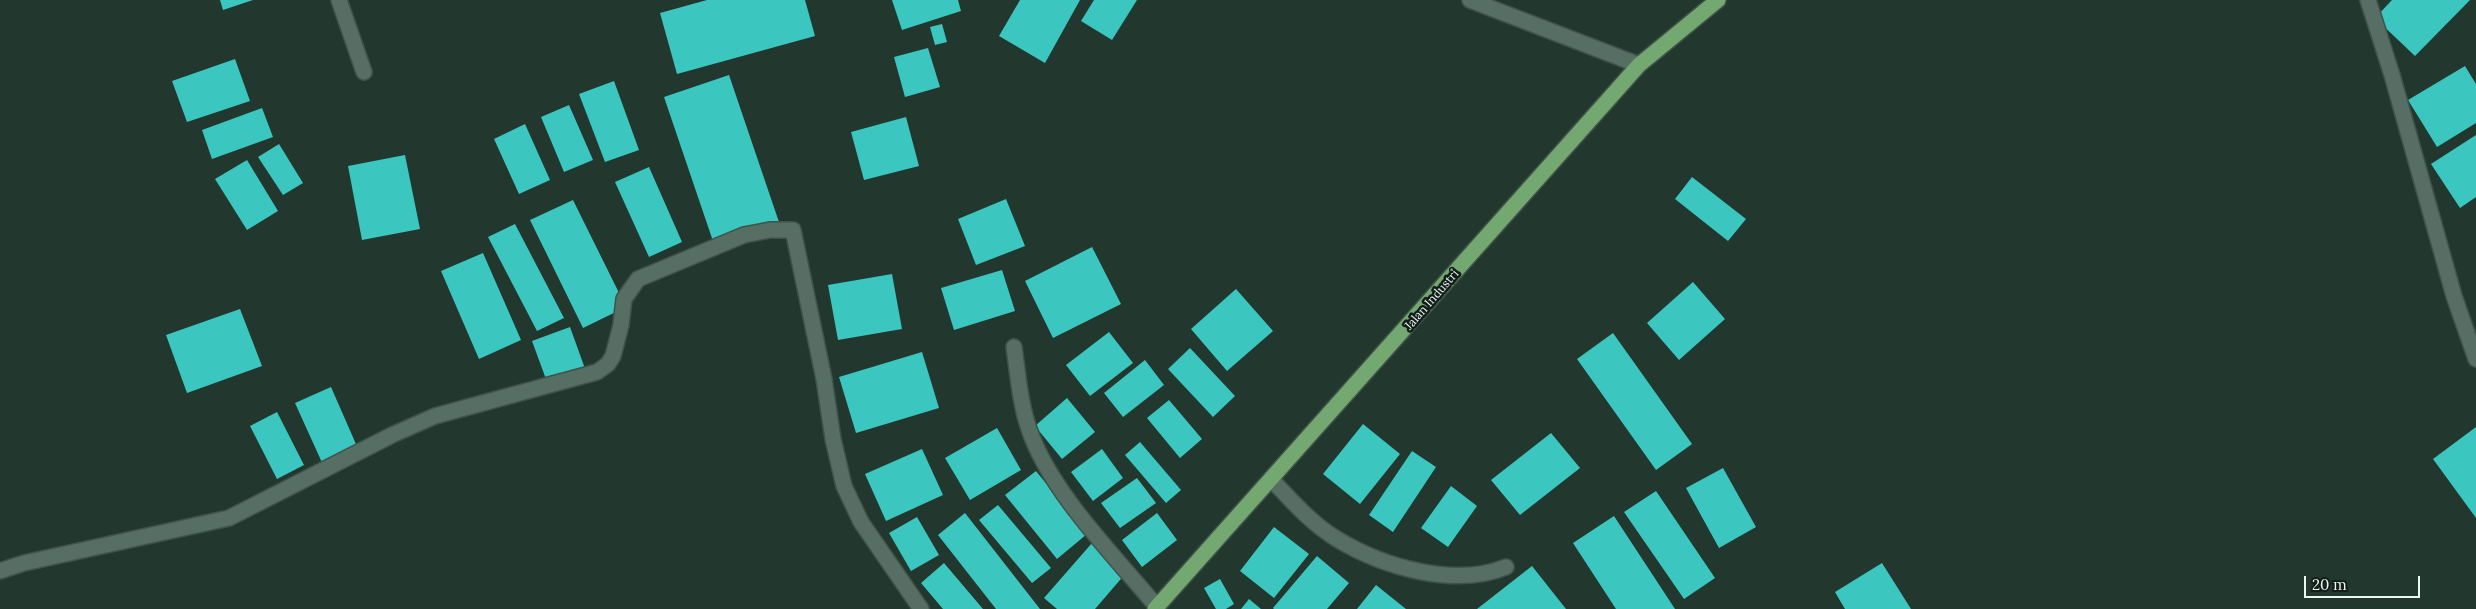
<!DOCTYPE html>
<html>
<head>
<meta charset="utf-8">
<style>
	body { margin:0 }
	#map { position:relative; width:2476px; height:609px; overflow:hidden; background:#22382f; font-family:Lora,serif }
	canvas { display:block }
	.scale { position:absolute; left:2304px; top:576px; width:116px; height:22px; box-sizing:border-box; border:2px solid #eaf8f1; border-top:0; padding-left:6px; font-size:15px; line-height:18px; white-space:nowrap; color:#eaf8f1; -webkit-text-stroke:4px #131d19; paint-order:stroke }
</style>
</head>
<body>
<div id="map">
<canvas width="2476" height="609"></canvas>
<div class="scale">20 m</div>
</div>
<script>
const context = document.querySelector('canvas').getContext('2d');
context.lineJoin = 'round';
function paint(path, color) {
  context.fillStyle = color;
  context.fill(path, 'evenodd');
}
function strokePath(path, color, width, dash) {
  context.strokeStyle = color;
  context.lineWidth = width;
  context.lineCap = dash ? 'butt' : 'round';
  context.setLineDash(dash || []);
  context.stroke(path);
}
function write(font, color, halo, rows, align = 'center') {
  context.font = font + ' Lora,serif';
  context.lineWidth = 5;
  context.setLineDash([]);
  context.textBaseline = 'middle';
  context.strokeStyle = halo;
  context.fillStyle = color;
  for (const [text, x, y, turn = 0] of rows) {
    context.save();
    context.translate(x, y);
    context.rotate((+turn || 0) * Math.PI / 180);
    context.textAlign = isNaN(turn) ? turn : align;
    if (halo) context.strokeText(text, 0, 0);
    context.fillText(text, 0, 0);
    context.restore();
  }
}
const building = new Path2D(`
	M220 0H253L223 10Z
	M707 0H805L815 36 677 74 660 13Z
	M892 0H958L961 11 902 30Z
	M1020 0H1080L1045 63 999 36Z
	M1094 0H1137L1112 40 1081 21Z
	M2392 0H2470L2415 56 2375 18Z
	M942 24 947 42 935 45 930 27Z
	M928 48 940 87 905 97 894 57Z
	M235 59 250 101 187 122 172 81Z
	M2465 66 2476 84V123L2437 147 2408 100Z
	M729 75 781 228 716 250 664 97Z
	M614 81 639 150 605 162 579 94Z
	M569 105 593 160 564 172 541 117Z
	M262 108 273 137 212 159 202 130Z
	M906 117 919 166 864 180 851 132Z
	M525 124 550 180 519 194 494 139Z
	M2476 135V197L2460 208 2431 164Z
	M279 144 303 183 283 195 258 157Z
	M405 155 420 229 362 240 348 166Z
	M247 160 278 211 247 230 215 179Z
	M649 167 682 242 649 257 615 182Z
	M1692 177 1746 219 1728 241 1675 199Z
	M1006 199 1025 246 976 265 958 219Z
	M573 200 626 307 583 328 530 220Z
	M515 224 564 318 537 331 488 237Z
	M1092 247 1121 304 1053 338 1025 281Z
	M483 253 521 340 479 359 441 271Z
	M1002 270 1015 311 954 330 941 288Z
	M892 274 902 329 838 340 828 285Z
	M1693 282 1725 319 1679 360 1647 323Z
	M1236 289 1273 331 1227 371 1191 329Z
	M240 309 262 366 187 393 166 335Z
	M570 327 588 377 550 390 532 341Z
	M1109 332 1133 363 1090 396 1066 365Z
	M1613 333 1692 444 1656 470 1577 359Z
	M1190 348 1235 396 1213 417 1168 369Z
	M922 352 939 408 856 433 839 377Z
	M1145 360 1164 385 1123 417 1104 393Z
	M331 387 359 451 324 467 295 403Z
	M1067 398 1095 432 1062 459 1035 426Z
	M1169 400 1202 439 1180 458 1147 418Z
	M277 412 304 465 277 479 250 426Z
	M1363 424 1400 454 1360 504 1323 474Z
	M2476 427V518L2433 459Z
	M997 428 1021 470 970 500 945 458Z
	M1551 433 1580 468 1520 515 1491 480Z
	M1140 442 1181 490 1166 503 1125 455Z
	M922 449 943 495 886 521 865 474Z
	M1102 449 1123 478 1093 501 1071 472Z
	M1412 451 1436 467 1393 532 1369 515Z
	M1723 468 1756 527 1719 548 1686 488Z
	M1036 471 1087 534 1057 559 1005 495Z
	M1137 478 1156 503 1120 528 1101 503Z
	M1451 486 1477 506 1448 547 1421 528Z
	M1656 491 1715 578 1684 599 1624 512Z
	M998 505 1051 568 1032 583 979 520Z
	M965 513 1040 609H996L938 535Z
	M1157 513 1177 540 1142 567 1122 540Z
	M1614 516 1675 609H1616L1573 543Z
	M917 517 939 555 911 571 889 533Z
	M1274 527 1309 554 1274 598 1240 571Z
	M1092 543 1126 573 1095 609H1057L1044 598Z
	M1317 556 1349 583 1327 609H1274L1273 608Z
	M944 563 983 609H943L921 583Z
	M1882 563 1911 609H1845L1835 592Z
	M1532 566 1566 609H1477Z
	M1220 579 1234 604 1226 609H1216L1204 588Z
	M1376 585 1406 609H1357Z
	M1249 599 1261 609H1241Z`);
const street = new Path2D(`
	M339 0 364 72
	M1470 0 1639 65
	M2368 0 2392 75 2454 296 2476 359
	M1014 347C1018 375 1020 403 1029 429 1050 492 1115 556 1157 607
	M1272 480C1292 501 1312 524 1337 539 1383 567 1454 588 1506 567
	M0 571 24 563 229 518 392 435 435 416 597 372 608 364 613 356 621 325 624 299 638 279 744 235 770 230H793L824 379 833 439 844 486 861 522 921 609`);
const primary = new Path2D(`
	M1155 609 1639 65 1718 0`);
const streetNames = [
	["Jalan Industri",1432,300,-49]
];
paint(building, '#3bc7c0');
strokePath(street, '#3f534b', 18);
strokePath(primary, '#3f534b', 18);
strokePath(street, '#566e63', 15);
strokePath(primary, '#73a971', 15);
write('12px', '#eaf8f1', '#131d19', streetNames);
</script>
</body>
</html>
